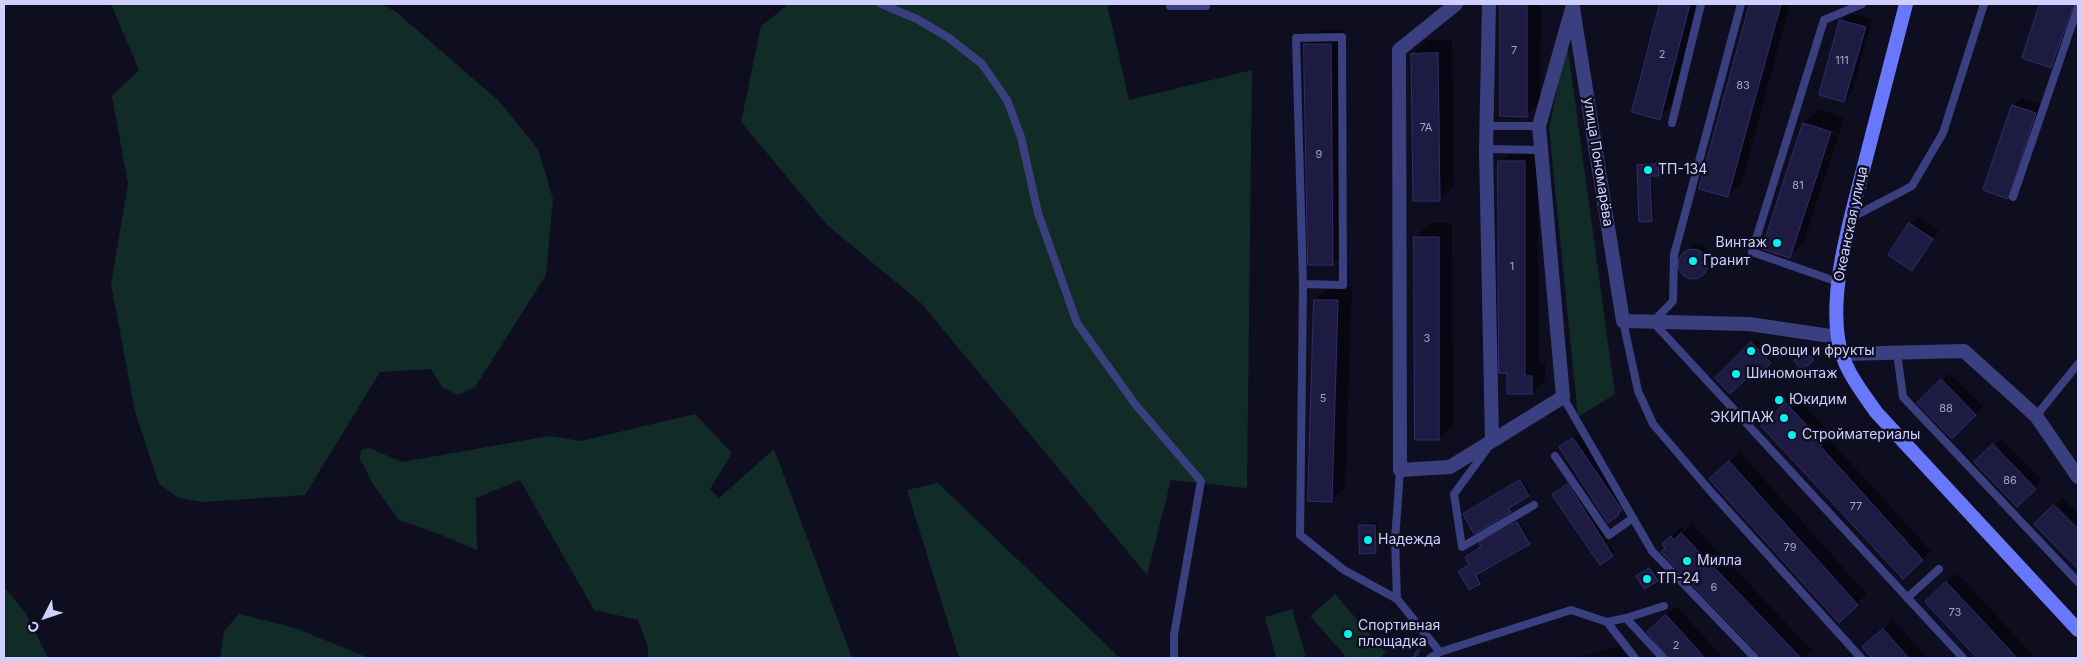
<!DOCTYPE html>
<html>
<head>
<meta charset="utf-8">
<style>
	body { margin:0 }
	#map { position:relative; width:2082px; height:662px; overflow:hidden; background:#0f0e21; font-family:Inter,sans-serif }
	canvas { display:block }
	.frame { position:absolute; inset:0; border:5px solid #cfd0fe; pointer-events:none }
	.north { position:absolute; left:20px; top:592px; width:50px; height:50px; -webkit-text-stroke:4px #0f0e21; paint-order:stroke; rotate:229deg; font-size:14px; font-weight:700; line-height:20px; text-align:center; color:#cfd0fe }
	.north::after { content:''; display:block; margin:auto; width:18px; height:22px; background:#cfd0fe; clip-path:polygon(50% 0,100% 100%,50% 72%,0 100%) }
</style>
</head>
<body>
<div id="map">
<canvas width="2082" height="662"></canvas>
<div class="frame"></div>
<div class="north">С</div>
</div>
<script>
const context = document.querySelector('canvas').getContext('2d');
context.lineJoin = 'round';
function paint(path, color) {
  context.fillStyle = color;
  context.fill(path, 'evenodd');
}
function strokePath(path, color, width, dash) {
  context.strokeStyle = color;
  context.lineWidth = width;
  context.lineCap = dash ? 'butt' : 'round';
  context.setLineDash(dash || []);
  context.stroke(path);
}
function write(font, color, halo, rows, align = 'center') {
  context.font = font + ' Inter,sans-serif';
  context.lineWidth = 5;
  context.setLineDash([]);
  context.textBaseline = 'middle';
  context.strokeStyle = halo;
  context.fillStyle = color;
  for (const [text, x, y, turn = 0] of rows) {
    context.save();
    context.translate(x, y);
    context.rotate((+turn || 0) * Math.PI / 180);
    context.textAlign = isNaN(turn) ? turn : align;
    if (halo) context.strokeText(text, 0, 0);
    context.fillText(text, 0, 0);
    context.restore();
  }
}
const green = new Path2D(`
	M111 4H382L396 12 499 101 538 149 553 199 546 275 475 387 458 395 442 387 431 369 380 372 305 495 203 502 179 498 159 484 135 411 111 284 128 184 112 96 139 70Z
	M789 4H1107L1129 100 1252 70 1247 488 1171 480 1147 575 921 303 827 225 741 122 761 26Z
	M1567 42 1615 394 1578 417 1549 129Z
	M695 414 732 453 710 489 719 498 774 449 852 658H648V647L638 620 594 610 520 480 476 498 477 550 439 534 399 520 373 484 359 457 362 449 369 448 402 462 549 436 581 441Z
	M938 483 1120 658H959L907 490Z
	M4 587 25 612 48 658H4Z
	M1335 594 1386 653 1380 658H1347L1310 616Z
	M1292 609 1306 658H1276L1265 617Z
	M239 614 295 628 369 658H220L224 631Z`);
const shadow = new Path2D(`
	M1502 4H1541L1540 101 1526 115H1502Z
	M1662 4H1700L1673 104 1659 118 1633 111Z
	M1751 4H1790L1742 182 1728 196 1700 188Z
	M2042 4H2078L2058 59 2051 67 2024 58Z
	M1849 13 1872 19 1852 93 1844 100 1821 94 1841 20Z
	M1320 30H1345L1347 249 1333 264 1306 44Z
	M1427 40H1452L1454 186 1439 200 1413 54Z
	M2021 98 2043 105 2015 190 2007 197 1985 190 2014 105Z
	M1819 109 1844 118 1804 242 1789 257 1804 123ZM1811 124 1837 133 1836 135 1811 127Z
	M1513 148H1538V363H1545V380L1532 393H1508L1500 162Z
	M1640 163H1660V173L1652 175 1654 218 1651 220 1638 165Z
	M1918 217 1939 231 1911 269 1910 224Z
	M1430 223H1452L1453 425 1439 439 1415 237Z
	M1695 244 1704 245 1712 253V264L1700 276 1691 278 1682 273 1681 269 1682 255Z
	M1329 286 1352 287 1345 487 1331 501 1315 300Z
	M1756 339 1774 358 1762 370 1758 366 1717 378Z
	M1814 344 1820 352 1813 359 1804 353Z
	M1949 373 1983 407 1952 437 1919 403Z
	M1795 395 1831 434 1827 437 1931 551 1903 577 1771 418Z
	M1579 434 1626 504 1618 514 1561 448Z
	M2001 438 2042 480 2017 505 1976 462Z
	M1740 452 1867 594 1839 621 1721 469Z
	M1522 479 1530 493 1510 505 1512 509 1510 511 1466 512Z
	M1570 483 1615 553 1600 563 1556 493Z
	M2062 498 2078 514V567L2036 524Z
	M1519 520 1531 541 1477 573 1482 581 1470 589 1461 569 1470 564 1466 557 1483 546V541Z
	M1363 523H1377V550L1375 552 1361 526Z
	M1692 524 1813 651 1805 658H1765L1663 552 1667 548 1664 544 1681 527 1685 531Z
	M1652 567 1659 578 1657 580 1639 575Z
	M1957 573 2036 658H1979L1927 602Z
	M1676 606 1724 658H1672L1649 632Z
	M1893 620 1928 658H1874L1864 647Z
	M1630 643 1634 658H1575Z`);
const stream = new Path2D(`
	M1414 658 1418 651`);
const building = new Path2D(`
	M1500 4H1527V117L1500 116Z
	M1660 4H1690L1660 120 1632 112Z
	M1750 4H1781L1728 197 1699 189Z
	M2040 4H2074L2051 68 2022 58Z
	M1840 20 1866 27 1844 102 1819 95Z
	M1304 44H1331L1333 265H1308Z
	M1438 53 1440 201H1413L1411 54Z
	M2012 105 2036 113 2008 199 1983 190Z
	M1803 123 1831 132 1790 258 1762 249Z
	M1498 161H1525V376H1532V394H1507V373H1499Z
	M1658 164 1659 176H1650L1652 221 1639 222 1637 165Z
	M1909 223 1933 239 1912 271 1888 255Z
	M1414 237H1439V440H1415Z
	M1678 264a15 15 0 1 1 30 0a15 15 0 1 1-30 0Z
	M1314 300H1338L1332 502 1308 501Z
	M1751 342 1771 363 1762 372 1758 368 1730 394 1715 378Z
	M1806 351 1814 360 1802 370 1794 361Z
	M1941 379 1976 415 1952 439 1917 403Z
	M1786 403 1823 443 1820 446 1923 560 1903 579 1761 426Z
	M1573 438 1622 510 1618 513 1619 515 1608 523 1559 447Z
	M1993 444 2036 489 2017 507 1974 462Z
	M1729 461 1858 605 1839 623 1709 479Z
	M1520 480 1529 496 1509 508 1511 512 1474 534 1463 514Z
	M1568 484 1613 556 1600 565 1552 495Z
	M2054 505 2078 529V569L2034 524Z
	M1517 522 1530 544 1476 575 1480 584 1469 590 1458 571 1469 565 1465 557 1481 547 1479 543Z
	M1359 525H1375L1376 553 1360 554Z
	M1681 533 1706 559 1801 658H1763L1661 552 1665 548 1662 544 1671 536 1674 540Z
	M1650 568 1658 581 1644 589 1636 576Z
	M1946 582 1966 603 2017 658H1977L1925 602Z
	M1666 615 1705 658H1668L1647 632Z
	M1883 629 1909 658H1872L1862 647Z`);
const service = new Path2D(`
	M881 4 917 19 949 38 982 64 1007 100 1021 137 1038 213 1077 323 1135 404 1201 481 1174 635V658
	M1170 4V6H1206
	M1741 4 1674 255 1673 301 1653 322 1963 658
	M1672 123 1701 4
	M1487 126H1539
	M1486 149 1540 150
	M2013 197 2078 7
	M1851 218 1912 186 1943 133 1984 4
	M1838 282 1752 252 1824 20 1862 4
	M1303 284 1343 285 1342 37 1296 38 1303 284 1300 535 1344 570 1397 599 1395 540 1400 470
	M1623 321 1638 391 1653 424 1712 493 1861 658
	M1897 353 1903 397 2078 582
	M1563 397 1652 551 1755 658
	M2036 416 2078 364
	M1487 449 1454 494 1462 547 1534 505
	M1555 456 1609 535 1633 518
	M1907 598 1939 569
	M1397 599 1440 652 1571 610 1607 622 1635 658
	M1626 618 1664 606
	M1607 622 1626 618 1663 658
	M1430 658 1440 652`);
const minor = new Path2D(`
	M1456 4 1399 50 1400 470 1450 467 1563 397 1539 126 1573 5
	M1489 4 1486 149 1492 441
	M1573 8 1623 321 1749 324 1837 337
	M1841 354 1964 351 2036 416 2078 477`);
const secondary = new Path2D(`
	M1906 4C1892 58 1878 112 1864 166 1851 217 1830 286 1838 338 1842 367 1860 389 1876 412L2078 630`);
const markers = [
	[1648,170,5,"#07f2ed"],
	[1777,243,5,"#07f2ed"],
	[1693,261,5,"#07f2ed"],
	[1751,351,5,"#07f2ed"],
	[1736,374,5,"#07f2ed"],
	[1779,400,5,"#07f2ed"],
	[1784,418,5,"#07f2ed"],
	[1792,435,5,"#07f2ed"],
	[1368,540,5,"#07f2ed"],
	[1687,561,5,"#07f2ed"],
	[1647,579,5,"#07f2ed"],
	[1348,634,5,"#07f2ed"]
];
const numberNames = [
	["7",1514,51],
	["2",1662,55],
	["111",1842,61],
	["83",1743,86],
	["7А",1426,128],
	["9",1319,155],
	["81",1798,186],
	["1",1512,267],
	["3",1427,339],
	["5",1323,399],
	["88",1946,409],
	["86",2010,481],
	["77",1856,507],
	["79",1790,548],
	["6",1714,588],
	["73",1955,613],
	["2",1676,646]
];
const streetNames = [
	["улица Пономарёва",1598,162,81],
	["Океанская улица",1851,224,-78]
];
const poiNames = [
	["ТП-134",1658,170],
	["Винтаж",1767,243,"right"],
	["Гранит",1703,261],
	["Овощи и фрукты",1761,351],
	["Шиномонтаж",1746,374],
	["Юкидим",1789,400],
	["ЭКИПАЖ",1774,418,"right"],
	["Стройматериалы",1802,435],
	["Надежда",1378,540],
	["Милла",1697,561],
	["ТП-24",1657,579],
	["Спортивная",1358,626],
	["площадка",1358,642]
];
paint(green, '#112b27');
paint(shadow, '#0007');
strokePath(stream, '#0e2a45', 4.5);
paint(building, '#1e1b42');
strokePath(building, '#322d6d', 1);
strokePath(service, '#3a407f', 8);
strokePath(minor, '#3a407f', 14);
strokePath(secondary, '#6977fb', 14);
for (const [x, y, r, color] of markers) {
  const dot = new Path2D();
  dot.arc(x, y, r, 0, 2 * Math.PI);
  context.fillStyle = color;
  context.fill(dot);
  strokePath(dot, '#0f0e21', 2);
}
write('11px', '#a3a3cf', null, numberNames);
write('14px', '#cfd0fe', '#0f0e21', streetNames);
write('14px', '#cfd0fe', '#0f0e21', poiNames, 'left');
</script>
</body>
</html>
